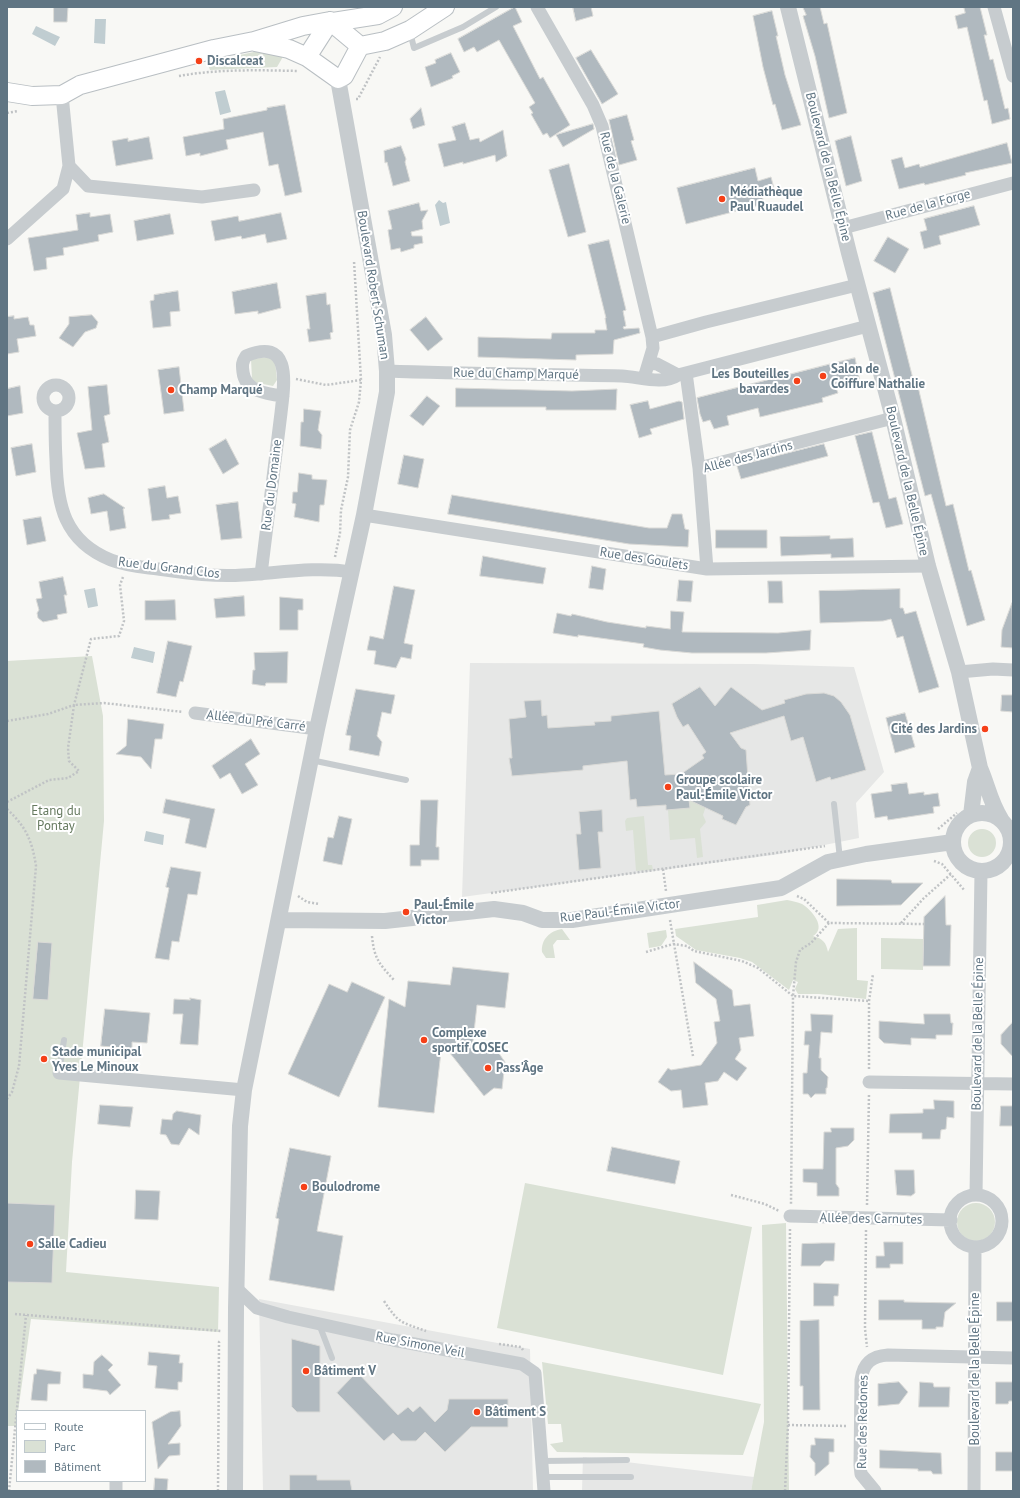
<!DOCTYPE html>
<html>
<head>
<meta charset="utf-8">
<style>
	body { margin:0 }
	#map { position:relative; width:1020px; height:1498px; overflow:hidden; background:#f8f8f5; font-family:"PT Sans",sans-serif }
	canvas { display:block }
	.frame { position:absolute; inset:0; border:8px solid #607583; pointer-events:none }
	.legend { position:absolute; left:16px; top:1410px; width:130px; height:72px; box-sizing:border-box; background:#fff; border:1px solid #bfc8cd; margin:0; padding:5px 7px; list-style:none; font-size:12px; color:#607583 }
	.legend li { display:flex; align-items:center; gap:8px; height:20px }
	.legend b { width:20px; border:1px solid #bfc8cd }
</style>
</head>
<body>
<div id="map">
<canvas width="1020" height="1498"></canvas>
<div class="frame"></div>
<ul class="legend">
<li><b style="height:5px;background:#fff"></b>Route</li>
<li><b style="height:11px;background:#dae1d5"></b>Parc</li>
<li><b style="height:11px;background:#b0b9bf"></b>Bâtiment</li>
</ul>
</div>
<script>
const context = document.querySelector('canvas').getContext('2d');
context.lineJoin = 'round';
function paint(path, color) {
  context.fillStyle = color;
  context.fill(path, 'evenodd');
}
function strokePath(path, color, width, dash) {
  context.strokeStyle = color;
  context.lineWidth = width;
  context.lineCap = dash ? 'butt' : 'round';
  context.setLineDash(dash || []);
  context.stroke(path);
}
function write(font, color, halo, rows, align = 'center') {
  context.font = font + ' "PT Sans",sans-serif';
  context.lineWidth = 4;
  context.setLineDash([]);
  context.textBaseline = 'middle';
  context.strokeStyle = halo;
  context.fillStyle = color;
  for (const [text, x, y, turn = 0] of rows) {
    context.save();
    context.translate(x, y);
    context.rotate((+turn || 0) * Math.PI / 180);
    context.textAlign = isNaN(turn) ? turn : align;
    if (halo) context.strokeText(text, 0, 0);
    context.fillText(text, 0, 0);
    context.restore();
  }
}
const built = new Path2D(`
	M470 663 754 664 854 667 884 772 856 803 859 838 780 854 462 897Z
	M259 1299 530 1349 533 1491H263Z
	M583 1457 754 1477 751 1491H582Z`);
const green = new Path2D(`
	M263 50 284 55 277 67 210 70 207 62Z
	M269 357 275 360 277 380 273 386 253 382 252 379 251 359Z
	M92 656 103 716 104 821 72 1162 66 1272 219 1287 218 1332 31 1319 16 1426H7V661Z
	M689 795 707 803 703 815 706 822 700 829 703 857 697 858 695 838 670 840 668 810 690 808Z
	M644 816 648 865H652L653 870 636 871 633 830 626 831 625 821 627 818Z
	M968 843a14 14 0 1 1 28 0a14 14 0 1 1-28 0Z
	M787 900C792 901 798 902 802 904 812 910 827 928 813 936 823 939 826 942 828 952L838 929 857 928V980L868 981 866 999 819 994H798L795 989 798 982 793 980 789 990 752 962 740 958 696 950 676 936 675 929 758 917 757 905Z
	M562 929 570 940H557L553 945 555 958H546L542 952C541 939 550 931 562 929Z
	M666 930 667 937 661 946 649 948 647 933Z
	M881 938 923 939V970L881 969Z
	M525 1183 752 1227 723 1375 497 1328Z
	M957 1222a19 19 0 1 1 38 0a19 19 0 1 1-38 0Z
	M786 1223 789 1491H751L764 1422 762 1225Z
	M542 1362 761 1404 743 1455 557 1452 550 1444 563 1442 561 1424H548Z`);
const water = new Path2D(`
	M95 19H106L105 44 94 43Z
	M36 26 60 37 55 46 32 34Z
	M225 90 231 112 220 115 215 92Z
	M439 200 443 203 446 202 450 223 440 226 435 205Z
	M95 588 98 606 88 608 84 590Z
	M134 647 155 652 153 663 131 658Z
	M146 831 164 835 163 845 144 841Z`);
const building = new Path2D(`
	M54 7H68L67 22H54Z
	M515 7 522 22 513 26 540 79 543 77 570 125 550 138 547 133 543 135 531 114 533 113 529 107 535 103 499 40 477 52 474 47 464 52 458 39Z
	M573 7H591L593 16 576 21Z
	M803 7H820L824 24 827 23 847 113 829 118 815 56 803 16 806 15Z
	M964 7H980L987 35H984L990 60 993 59 1005 109 1008 108 1010 119 992 124 987 100 984 101 967 27 958 29 955 16 965 13Z
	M772 11 778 36H776L785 75 801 125 782 130 775 104 773 105 763 67 753 16Z
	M591 50 618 94 602 104 576 58Z
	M451 53 460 72 452 76 453 78 431 87 425 67 436 63 435 60Z
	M285 105 302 192 285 196 278 164 269 166 263 132 226 140 228 149 200 156V153L186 156 183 137 224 129 223 119 267 110V108Z
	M421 108 425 125 413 129 410 119Z
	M627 115 634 140 631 141 637 160 619 165 609 120Z
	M465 123 470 140 479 138 480 142 503 130 507 156 496 162 495 155 463 164V162L444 167 438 144 456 140 452 127Z
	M593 124 594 129 563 147 556 135Z
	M851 136 862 181 846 186 835 141Z
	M149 137 153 159 116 166 112 141 128 138V141Z
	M1007 143 1012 163 965 173 966 175 925 185 924 183 899 189 891 160 902 157 905 168 919 164 920 167Z
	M401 146 406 159 405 162 410 181 393 186 387 162 385 163 384 151Z
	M569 164 586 232 568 237 549 170Z
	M755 168 758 181 771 177 775 192 762 195 764 204 686 224 677 188Z
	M419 203 421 211 428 210 422 221 423 229 411 232 412 236H422L423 243 414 245V248L401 252 400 248 391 250 388 230 392 229 388 211Z
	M974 206 980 225 939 236 941 244 924 249 920 232 927 230 924 219Z
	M90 213V217L110 214 113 232 98 235 99 241 63 248 64 255 46 258 47 269 34 271 28 238 78 230 76 215Z
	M281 213 287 239 267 243 265 234 242 239 241 236 215 241 211 221 238 216 239 221Z
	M170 214 174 234 137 241 134 221Z
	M888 237 909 249 895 273 874 261Z
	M609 240 626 310 623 311 626 326 623 327 624 329 639 328 640 333 614 340 613 354 576 355V360L478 357V337L551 339 552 333H595V330H607L605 318H606L588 245Z
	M277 283 281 308 258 314V311L235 314 232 292Z
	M890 288 913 379 916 378 946 506 953 504 969 571 971 570 985 620 967 626 931 494 925 496 873 293Z
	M178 291 180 311 170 312 171 326 153 328 150 301 154 300V295Z
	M326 293 327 305 330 304 333 332 330 333 331 339 309 342 307 329H310L306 296Z
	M92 315 98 322 96 328 85 332 73 347 59 338 69 324V317Z
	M14 316V319L28 317 30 325H34L36 336 17 339 19 352 7 354V317Z
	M426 317 443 339 428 351 410 330Z
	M855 358 860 382 836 388 838 393 822 398 823 402 760 417 758 408 727 416 729 425 714 429 710 420 703 422 700 414 697 398Z
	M179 367 184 411 164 414 158 370Z
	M107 385 110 414 104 416 109 442 102 444 105 467 85 469 77 433 92 430 88 387Z
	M20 386 23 413 7 416V389Z
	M456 388 572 391 617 389 616 410H546V407H456Z
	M427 396 440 406 423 426 410 416Z
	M648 401 650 409 679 401 682 402 684 419 650 429 652 434 639 438 630 405Z
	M304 409 321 411 318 430 322 435 321 449 300 446 301 422H303Z
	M872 432 889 499 896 497 903 524 886 528 879 502 873 503 855 436Z
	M226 439 239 464 223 474 209 449Z
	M32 444 36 472 16 476 11 448Z
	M824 444 828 456 741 479 737 466Z
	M404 455 424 459 418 488 398 484Z
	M299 473 312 475V479L327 480 324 505H320L319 522 294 517 296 504 292 503 293 492H297Z
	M165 486 167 498 178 496 181 513 169 515 170 519 152 521 148 489Z
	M104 494 125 508 123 509 126 528 110 531 107 511 91 514 88 498Z
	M452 495 649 528H667L672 514H682L685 529 689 530 688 547 629 544 448 514Z
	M238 502 242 538 221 540 216 505Z
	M41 517 46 541 27 545 23 520Z
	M716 530H767V548H716Z
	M830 536V539L853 538 854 557 831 558V554L781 556 780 537Z
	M483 556 546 568 543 584 480 576Z
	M592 566 606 569 603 590 589 588Z
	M63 577 67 595H64L67 613 57 615 58 619 43 622 38 618 37 613 39 610 36 599 42 598 39 582Z
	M679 580 693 581 691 602 677 601Z
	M768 581H782L783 603H769Z
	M394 586 415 590 404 643 413 645 411 659 401 657 396 668 374 664 376 651 367 650 370 636 383 639Z
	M900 589V608H903L905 614 916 611 939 687 919 693 903 636 897 638 891 619 883 621 820 623 819 591Z
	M244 596 245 616 216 618 214 599Z
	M280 597 303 599V610H298V630H280Z
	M175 600 176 620H145V601Z
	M1012 603 1013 648 1001 647 1002 630Z
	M671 611 684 612 682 632 778 633 811 630 810 650 766 653H692L660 650 643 647 644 644 578 635V637L553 633 557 613 571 616 572 614 607 622 646 628V626L670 629Z
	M168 641 192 646 183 682 180 681 176 697 157 693Z
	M288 652 287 683H266L265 686 252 684 253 670H255L254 653Z
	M700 687 715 706 731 687 762 710 785 703 784 700 806 694 824 693 834 696 841 702 850 715 866 770 831 780 830 777 816 782 803 737 791 741 784 716 730 733 741 748 746 750 749 793 750 805 746 807 736 825 722 819 723 816 689 800 690 808 666 810V805L637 807 636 799 630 800 627 761 583 766V770L512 776 509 758H512L509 719 526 717 524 701 541 700 542 716 547 715 548 728 595 725 594 722 611 721V716L659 711 665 775 681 774 704 758 702 755 706 752 688 724 683 727 677 717 672 704Z
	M356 689 395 695 391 714 382 712 377 736 382 742 379 756 349 750 351 736 346 735Z
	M1002 695H1013V712L1001 711Z
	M905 713 915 747 895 753 886 718Z
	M128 719 164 724 162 739H155L151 769 141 757 116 754 126 746Z
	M251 739 260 754 245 764 258 785 242 794 230 773 220 779 212 766Z
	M907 783 909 794 924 792V795L938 793 940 806 933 807 934 813 888 820 887 816 875 818 871 794 892 791 891 785Z
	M166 799 215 809 206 848 185 843 190 819 163 813Z
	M421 800H438L436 847H439V860H421V866H410V845H419Z
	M602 810 603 832H598L601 868 579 870 576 834H581L579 812Z
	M339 816 352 819 342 865 323 861 328 837 333 838Z
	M171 867 201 872 197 895 188 894 179 942 172 941 169 960 155 958 169 888 166 887Z
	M837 879 891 880 892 883H923L901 905 837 906Z
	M945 896 946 925H951L950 966H923L924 917Z
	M38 942 52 943 48 1000 33 999Z
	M694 962 732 990 734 1006 750 1004 754 1036 739 1038 741 1050 735 1059 747 1068 737 1081 724 1072 718 1081 705 1083 708 1105 683 1108 681 1090 671 1091 658 1082 668 1068 671 1070 701 1065 717 1043 714 1022 720 1021 716 999 696 983Z
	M453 967 509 973 505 1008 477 1005 472 1050 498 1052 505 1062 502 1089 494 1088 484 1096 442 1043 434 1113 378 1107 389 999 405 1007 408 981 450 985Z
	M352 982 385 997 339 1097 288 1074 329 984 347 992Z
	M190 998 201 1000 198 1045 180 1044 183 1014H173L174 999 190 1000Z
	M105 1009 150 1013 147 1043 132 1042V1049L101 1046Z
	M811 1014 833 1015 832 1033 821 1032 819 1058H821V1070L828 1077 827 1088H826V1094H815L811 1098 808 1094H803V1073H807L809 1045H804L805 1031H811Z
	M924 1014H950L951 1023H953L952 1035H936V1039L911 1038V1045L884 1043 879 1038V1021L924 1024Z
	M1013 1022V1057L1001 1044V1035Z
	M934 1100 954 1101V1118L947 1117 946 1129 941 1130 940 1139H922V1133H889L890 1114 923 1113V1109H934Z
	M100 1105 133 1107 130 1127 98 1124Z
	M1001 1106H1013V1126H1000Z
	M177 1111 201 1115 199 1135 189 1128 179 1145 171 1144 166 1135 160 1134 162 1119 172 1120 173 1114Z
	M831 1128H854V1140L848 1146 836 1148V1184L839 1188V1196H817V1183L803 1182V1169H823L824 1132H831Z
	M612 1147 680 1161 675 1184 607 1171Z
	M290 1148 331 1156 317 1231 343 1236 334 1291 269 1280 279 1219 276 1218Z
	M895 1170H914L915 1193 911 1196 897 1195Z
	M136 1190 160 1191 158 1220 135 1219Z
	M7 1203 55 1205 52 1283 7 1282Z
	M884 1242H903V1264H890V1268H876V1256H884Z
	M822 1243H835L834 1261H825L820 1266H801L802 1244Z
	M814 1283 839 1284 838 1296H834V1306H814Z
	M879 1300H904V1302L956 1303 945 1312 943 1327H936V1329H922V1320H879Z
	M997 1302H1013V1321H997Z
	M819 1320 820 1410H803V1386H800V1321Z
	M292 1339 320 1346V1412H297L292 1407Z
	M149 1352 180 1355 179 1363H183L182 1382H178V1390L155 1388 157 1366 148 1365Z
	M102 1355 113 1365 108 1370 121 1385 110 1395 107 1391 83 1388V1374L93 1375 94 1362Z
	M37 1369 61 1372 60 1384H48L47 1401 31 1400 34 1374H36Z
	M357 1372 398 1415 408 1407 413 1412 420 1406 435 1422 447 1410 449 1399H508V1427H471L445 1452 425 1432 416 1441H401L393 1433 384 1441 337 1393Z
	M899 1382 908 1392 899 1404 878 1406V1384Z
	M920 1382 933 1383 934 1387H950L949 1407H919Z
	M996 1382H1013V1401H1009L1008 1404H996Z
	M180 1411 181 1426 168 1444 180 1443V1455L169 1456 158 1469 152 1422 170 1412Z
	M815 1438 834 1439V1452H829V1464L815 1476V1463L810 1457 811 1445H815Z
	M880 1450 941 1453 942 1474H933L931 1471H918V1469L880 1468Z
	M996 1452H1013V1471H996Z
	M290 1475H317V1480H350L352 1491H290Z
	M155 1478 168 1479 167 1491H154Z`);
const path = new Path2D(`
	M179 76C218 69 259 70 298 71
	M356 99H358L380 57
	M7 113 18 111
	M296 379 326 385 361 380
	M335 557 340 533 341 510 348 477 350 430 359 402 361 380 354 261
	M7 721 48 714 74 705 91 639 119 636 124 621 120 585 123 577
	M7 802 49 780 68 778 79 771 69 761 68 748 74 705 104 703 183 712
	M7 809C26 827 32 840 36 866L19 1066 12 1092 7 1099
	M938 829 957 813
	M934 861 942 864 965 891
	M663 869 666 891
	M491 893 825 846
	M298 896 307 902 319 904
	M797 896 804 899 829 923 924 924
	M670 920 693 1056
	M829 923 811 943 800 950 796 962 793 996 869 1001
	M901 923 924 898 951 874
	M372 936C374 958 379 964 394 980
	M646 952 673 944 687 946 694 951 742 961 758 968 793 996 791 1204
	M869 1069V1001L873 974
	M731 1195 765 1204 779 1211
	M867 1205 869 1094
	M866 1230 865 1329 867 1347
	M384 1301C399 1324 401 1322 426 1331
	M15 1314 221 1331
	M499 1344 521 1347 523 1350
	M788 1425 848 1426
	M9 1491 26 1315
	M218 1491 219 1342 221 1340
	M785 1491 788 1425 790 1229`);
const service = new Path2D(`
	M410 32 414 48 463 27 496 7
	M311 760 406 780
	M834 804 840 859
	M59 1073 64 1040
	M319 1324 332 1358
	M542 1461 627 1460
	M543 1477H631`);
const minor = new Path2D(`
	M537 7 593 105 602 126 652 337 653 348 644 378
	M994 7 1013 76
	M69 166 88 186 202 197 254 190
	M843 228 1013 183
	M7 239 63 189 69 166 62 95
	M652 337 706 322 857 285
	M650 363 657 364 678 375
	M387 371C466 374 544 374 622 376 640 377 663 385 678 375L868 326
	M686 373 699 468
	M43 398a13 13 0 1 1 26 0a13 13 0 1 1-26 0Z
	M55 411C55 427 55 443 56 459 57 505 64 541 111 560 126 566 143 567 158 569 187 573 214 577 243 575 278 573 317 566 352 572
	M364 515 707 569 928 566
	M707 569 699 468 893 418
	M261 574 281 413C284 386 293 336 246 356 242 362 242 365 243 372 245 391 266 394 283 396
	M959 672 993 669 1013 670
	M195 713 317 729
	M59 1073 244 1090
	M869 1082 1013 1084
	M976 1195 981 872
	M950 1221a26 26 0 1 1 52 0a26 26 0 1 1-52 0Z
	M790 1216 951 1220
	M236 1288 257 1308 288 1317 393 1340 522 1364 535 1373 544 1491
	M116 1491V1481
	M875 1491 861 1474 860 1465 861 1380C863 1363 872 1356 888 1355L1013 1358
	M974 1491 975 1247`);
const tertiary = new Path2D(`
	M788 7 849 253 893 418 928 566 959 672 980 768C988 786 990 802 1001 819
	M953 842a29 29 0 1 1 58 0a29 29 0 1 1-58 0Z
	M971 815 975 782 980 768
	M280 920 385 921 494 909 523 913 542 920H572L781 888 828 862 866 854 953 842
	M235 1491 236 1308 240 1126 244 1090 317 729 364 515 387 392V371L384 335 338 79`);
const secondary = new Path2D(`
	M330 21 360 46
	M333 22 378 15 393 7
	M255 42 289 49 307 57 338 79 344 76 360 46
	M360 46 385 41 410 30 445 7
	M307 57 330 21
	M7 92 32 96 62 95 80 85 214 49 254 41 303 26 330 21`);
const markers = [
	[199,61,4,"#f54018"],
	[722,199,4,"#f54018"],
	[823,376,4,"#f54018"],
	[797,381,4,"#f54018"],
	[171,390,4,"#f54018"],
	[985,729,4,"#f54018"],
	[668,787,4,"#f54018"],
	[406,912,4,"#f54018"],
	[424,1040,4,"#f54018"],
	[44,1059,4,"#f54018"],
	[488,1068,4,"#f54018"],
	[304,1187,4,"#f54018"],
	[30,1244,4,"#f54018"],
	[306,1371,4,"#f54018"],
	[477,1412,4,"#f54018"]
];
const poiNames = [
	["Discalceat",207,61],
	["Médiathèque",730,192],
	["Paul Ruaudel",730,207],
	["Salon de",831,369],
	["Coiffure Nathalie",831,384],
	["Les Bouteilles",789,374,"right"],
	["bavardes",789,389,"right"],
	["Champ Marqué",179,390],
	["Cité des Jardins",977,729,"right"],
	["Groupe scolaire",676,780],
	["Paul-Émile Victor",676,795],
	["Paul-Émile",414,905],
	["Victor",414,920],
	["Complexe",432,1033],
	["sportif COSEC",432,1048],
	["Stade municipal",52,1052],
	["Yves Le Minoux",52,1067],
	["Pass'Âge",496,1068],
	["Boulodrome",312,1187],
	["Salle Cadieu",38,1244],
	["Bâtiment V",314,1371],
	["Bâtiment S",485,1412]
];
const streetNames = [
	["Boulevard de la Belle Épine",828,167,76],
	["Rue de la Galerie",615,178,76],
	["Rue de la Forge",928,205,-15],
	["Boulevard Robert Schuman",373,285,81],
	["Rue du Champ Marqué",516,374,1],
	["Allée des Jardins",748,457,-15],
	["Boulevard de la Belle Épine",907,481,77],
	["Rue du Domaine",272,485,-83],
	["Rue des Goulets",644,559,9],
	["Rue du Grand Clos",169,568,7],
	["Allée du Pré Carré",256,721,7],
	["Rue Paul-Émile Victor",620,911,-7],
	["Boulevard de la Belle Épine",978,1034,-89],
	["Allée des Carnutes",871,1219,1],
	["Rue Simone Veil",420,1345,11],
	["Boulevard de la Belle Épine",975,1369,-90],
	["Rue des Redones",863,1422,-89]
];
const parkNames = [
	["Etang du",56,811],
	["Pontay",56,826]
];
paint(built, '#e6e7e6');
paint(green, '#dae1d5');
paint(water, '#c0cdd1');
paint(building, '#b0b9bf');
strokePath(building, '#dadad7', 1);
strokePath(secondary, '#b9bfc3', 20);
strokePath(path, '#c0c3c5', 2.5, [2, 2]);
strokePath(service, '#c7cccf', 6);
strokePath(minor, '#c7cccf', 13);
strokePath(tertiary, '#c7cccf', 16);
strokePath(secondary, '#fff', 18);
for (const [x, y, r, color] of markers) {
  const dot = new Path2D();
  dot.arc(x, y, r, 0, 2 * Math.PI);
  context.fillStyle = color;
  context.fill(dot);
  strokePath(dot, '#fff', 1.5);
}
write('bold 13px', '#607583', '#fff', poiNames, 'left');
write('13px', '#607583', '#fff', streetNames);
write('13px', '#667a60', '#fff', parkNames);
</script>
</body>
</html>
